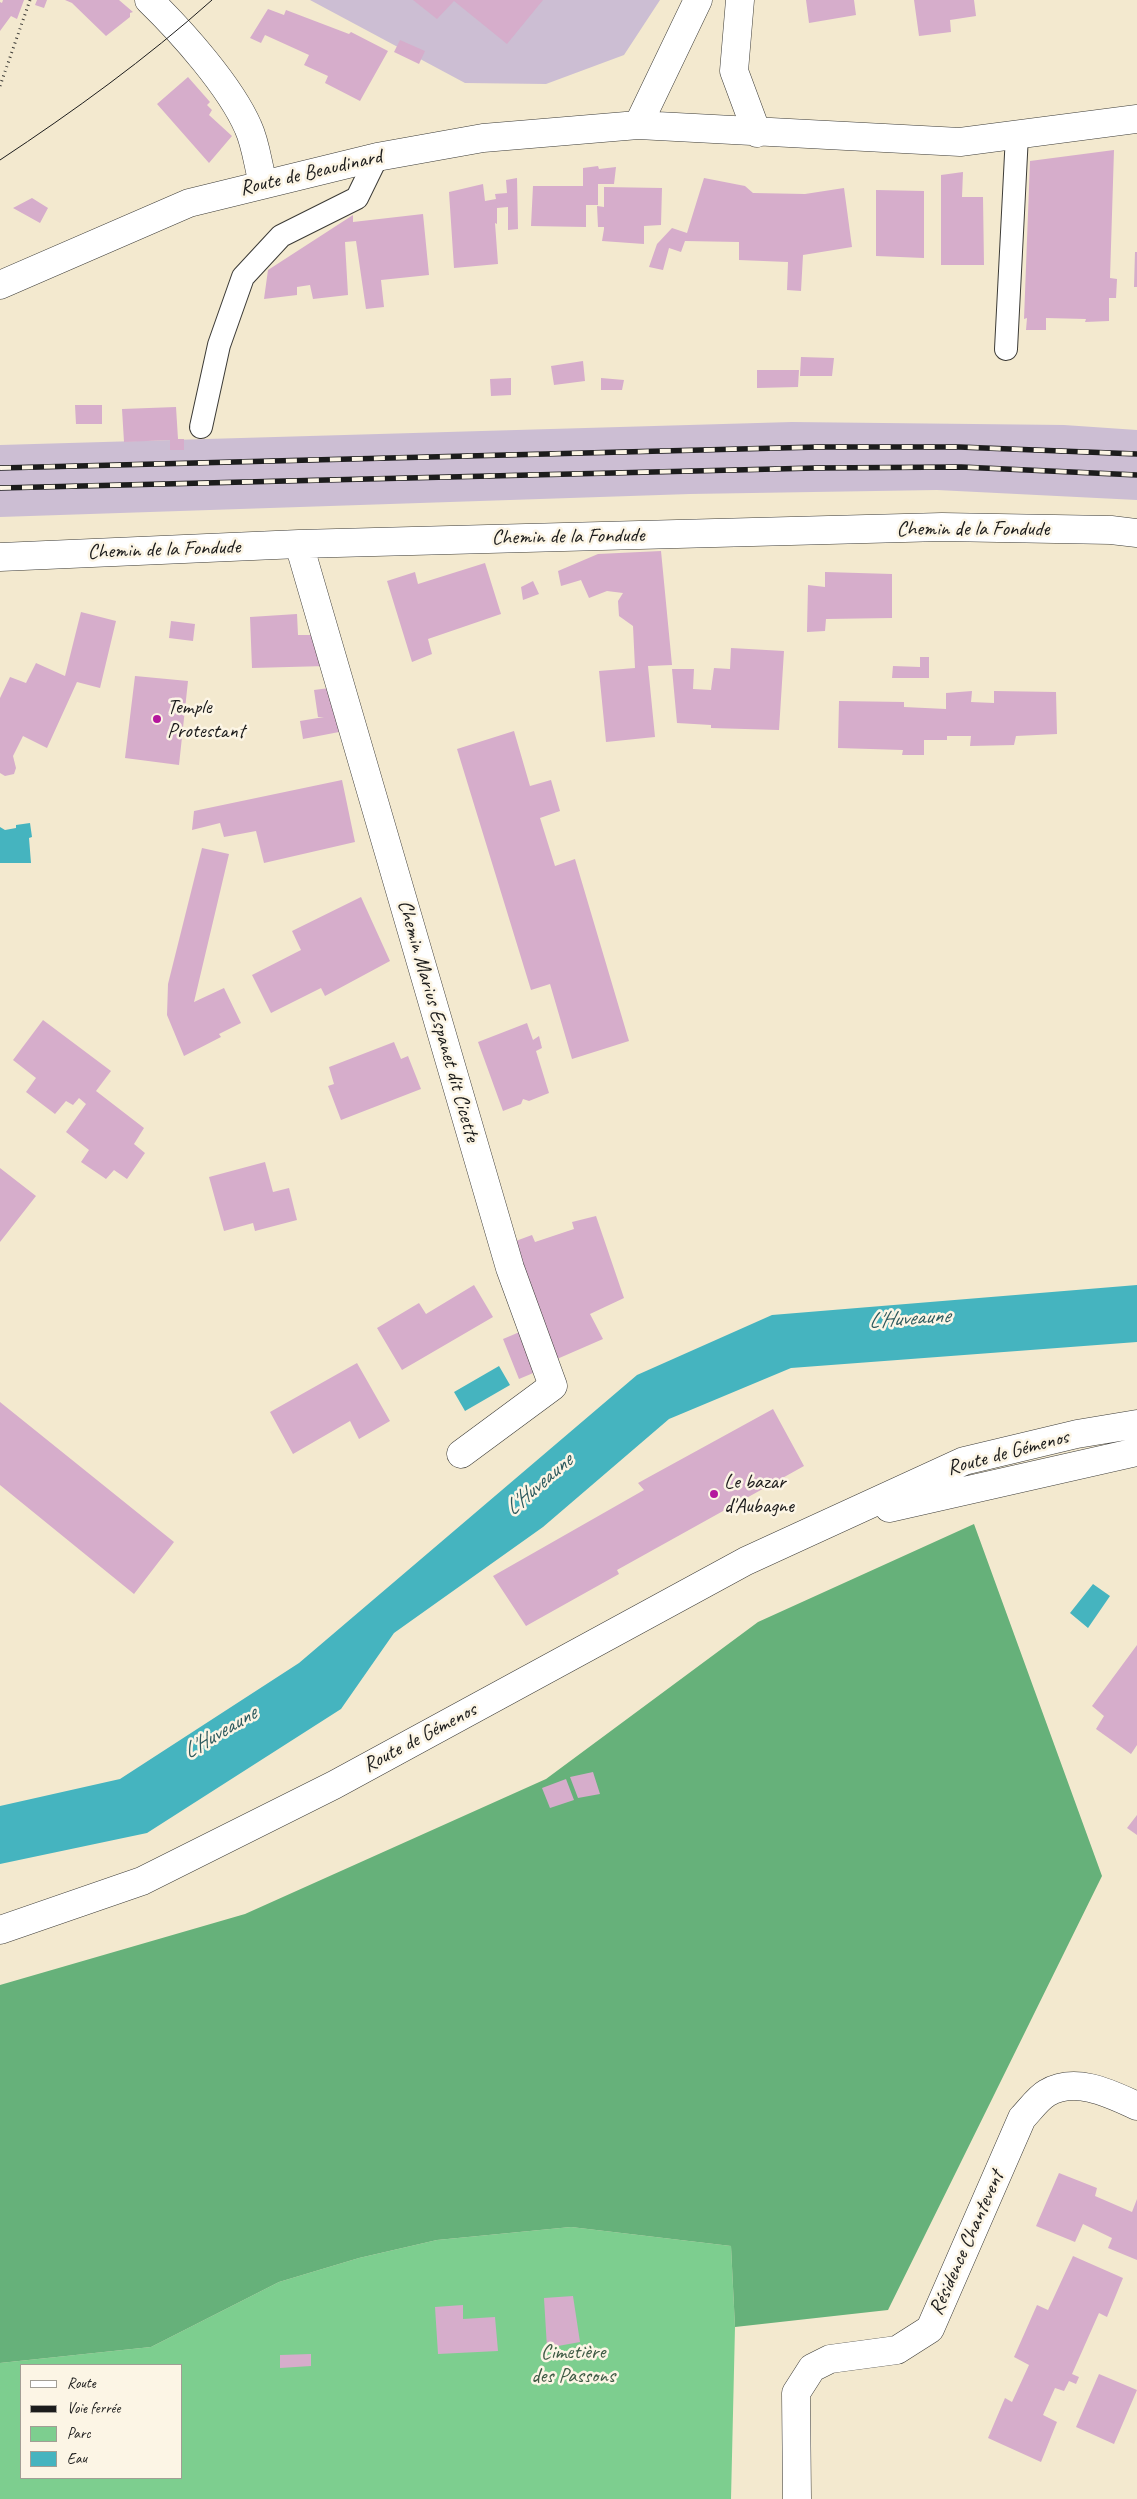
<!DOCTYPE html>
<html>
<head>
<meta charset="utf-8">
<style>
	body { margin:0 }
	#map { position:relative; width:1137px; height:2499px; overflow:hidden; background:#f3e9cf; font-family:Caveat,sans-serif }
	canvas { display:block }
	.legend { position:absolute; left:20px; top:2364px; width:162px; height:115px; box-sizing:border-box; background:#fcf5e5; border:1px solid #a29e95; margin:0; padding:6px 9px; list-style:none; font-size:15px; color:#1c1c1c }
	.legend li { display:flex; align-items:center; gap:10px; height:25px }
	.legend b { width:25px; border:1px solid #a29e95 }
</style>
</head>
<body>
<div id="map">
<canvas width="1137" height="2499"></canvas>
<ul class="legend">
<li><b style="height:6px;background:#fff"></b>Route</li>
<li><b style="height:6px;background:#1c1c1c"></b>Voie ferrée</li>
<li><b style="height:14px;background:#7dce8f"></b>Parc</li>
<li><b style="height:14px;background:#45b4bf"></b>Eau</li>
</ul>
</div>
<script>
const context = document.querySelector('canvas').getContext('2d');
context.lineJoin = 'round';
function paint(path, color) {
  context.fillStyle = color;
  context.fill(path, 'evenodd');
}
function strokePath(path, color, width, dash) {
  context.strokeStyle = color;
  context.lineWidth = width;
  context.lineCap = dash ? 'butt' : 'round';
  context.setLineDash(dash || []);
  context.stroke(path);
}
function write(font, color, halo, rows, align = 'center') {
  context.font = font + ' Caveat,sans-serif';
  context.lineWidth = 5;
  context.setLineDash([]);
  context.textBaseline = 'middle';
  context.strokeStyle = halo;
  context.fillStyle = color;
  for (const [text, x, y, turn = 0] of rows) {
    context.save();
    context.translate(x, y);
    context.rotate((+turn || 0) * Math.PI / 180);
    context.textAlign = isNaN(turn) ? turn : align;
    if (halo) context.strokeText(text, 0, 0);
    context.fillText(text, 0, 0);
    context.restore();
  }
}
const industrial = new Path2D(`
	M310 0H660L624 55 546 84 465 83Z
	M792 422 1064 425 1137 430V500L937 490 690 494 0 517V445Z`);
const green = new Path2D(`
	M571 2227 731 2246 735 2327 731 2499H0V2363L151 2347 279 2282 359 2258 437 2240ZM21 2365H181V2478H21Z`);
const forest = new Path2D(`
	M974 1524 1102 1876 888 2310 735 2327 731 2246 571 2227 437 2240 359 2258 279 2282 151 2347 0 2363V1985L245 1914 546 1779 758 1622Z`);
const water = new Path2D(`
	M30 823 32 837 29 838 31 863H0V827L5 830 16 828V825Z
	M1137 1285V1342L791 1368 669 1419 543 1527 394 1633 341 1709 147 1833 0 1864V1806L120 1779 299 1663 637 1375 772 1315Z
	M499 1366 510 1385 465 1411 454 1392Z
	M1093 1584 1110 1596 1088 1628 1070 1613Z`);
const building = new Path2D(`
	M3 0H24L17 19 11 16 0 31V2L2 3Z
	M37 0H47L44 8 35 5Z
	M65 0H119L133 12 130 13V17L106 36 72 3Z
	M413 0H543L507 44 454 1 437 19Z
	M806 0H854L856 15 809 23Z
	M914 0H974L976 16 950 20 951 32 919 36Z
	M268 9 284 15 286 10 349 34 351 32 388 51 360 101 325 83 328 76 304 65 309 55 265 35 261 43 250 38Z
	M400 40 425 51 419 64 394 52Z
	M188 77 210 102 207 105 212 110 209 115 232 136 209 163 157 104Z
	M1114 150 1110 278 1117 279 1116 298H1109V321L1085 322 1086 319 1046 318V330H1026L1027 318 1024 319 1030 161Z
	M598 166 599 169 616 167 614 184H598V205H586V227L531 226 533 186H583V168Z
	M963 172 962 197H983L984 265H941V175Z
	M517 178 518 229 508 230V207L497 208V224L495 223 498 264 454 268 449 192 483 184 485 201 496 199 495 194 507 193 506 180Z
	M704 178 745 186 753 193 805 194 844 188 852 247 803 255 801 291 787 290 788 262 739 260V242L685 241 681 252 669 248 663 270 649 267 657 244 672 228 687 233Z
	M604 187 662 188 661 225 644 226V244L602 241 604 229V227H598L597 206 604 207Z
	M876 190 924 191V258L876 256Z
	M32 198 48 208 40 223 13 208Z
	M423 214 429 275 381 280 384 307 366 309 356 241 345 242 348 295 313 299 310 285 297 287V295L264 299 268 270 353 215V222Z
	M1135 252H1137V287H1134Z
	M801 357 834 358 832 376H800Z
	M583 361 585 381 554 385 551 366Z
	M757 370H799L798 387 757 388Z
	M511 378V395L491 396 490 379Z
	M601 378 624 380 622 390H601Z
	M75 405H102V424H76Z
	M176 407 178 439H184V450H170V440L124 442 122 409Z
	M661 551 672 665 648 666 655 737 606 742 599 671 635 668 633 626 619 616 618 601 623 593 607 591 589 598 581 580 561 586 558 571 598 554Z
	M485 563 501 614 428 639 432 654 412 662 387 581 415 572 418 584Z
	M825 572 892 574V618L826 619 825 631 807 632 808 585 825 587Z
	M533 581 539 594 523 600 521 587Z
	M81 612 116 621 100 688 77 682 47 748 23 736 13 756 16 768 14 774 5 776 0 773V698L10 677 26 683 36 663 65 676Z
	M297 614 298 635H321L326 666 252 668 250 617Z
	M171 621 195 624 193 641 169 638Z
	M731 648 784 651 779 730 711 728V725L677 723 672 669H694L693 689 711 690 714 668 730 669Z
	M920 657H929V678H892L893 666 920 667Z
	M135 676 188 681 179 765 125 758Z
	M329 688 339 732 303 739 300 721 324 717H318L314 690Z
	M972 691 971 702 994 703V691L1056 692 1057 734 1016 736 1014 745 970 746 971 736H947V740H924V755H902L903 750 838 748 839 701 904 702V707L946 709V693Z
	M514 731 530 786 551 780 560 811 540 818 555 866 575 859 629 1041 572 1059 550 984 531 990 457 749Z
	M342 780 355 842 264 863 256 831 224 837 220 823 192 830 194 811Z
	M202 848 229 854 194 1002 224 988 241 1023 219 1034 221 1037 184 1056 167 1015 168 984Z
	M361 897 390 961 325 996 321 988 271 1013 252 975 301 950 292 931Z
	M43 1020 111 1071 96 1091 144 1128 134 1144 145 1153 127 1179 114 1170 106 1179 81 1162 89 1150 66 1132 86 1104 79 1098 73 1105 66 1101 55 1114 26 1092 36 1078 13 1060Z
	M527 1023 533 1040 539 1036 542 1048 536 1051 549 1093 529 1101 523 1099 521 1104 503 1111 478 1042Z
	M394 1042 401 1059 408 1056 421 1089 341 1120 328 1086 334 1084 329 1067Z
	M265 1162 273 1192 289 1188 297 1220 255 1231 253 1223 224 1231 209 1177Z
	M0 1168 36 1196 0 1242Z
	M596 1216 624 1298 590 1314 603 1339 557 1359 513 1242 532 1235 535 1242 574 1229 572 1222Z
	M474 1285 493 1317 402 1370 377 1328 419 1303 426 1314Z
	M522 1331 538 1371 519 1379 503 1339Z
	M357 1363 390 1421 359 1439 350 1421 293 1454 270 1412Z
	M0 1402 174 1542 134 1594 0 1485Z
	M773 1409 804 1466 617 1570 619 1574 526 1626 493 1576 644 1490 638 1483Z
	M1137 1645V1745L1131 1754 1096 1729 1104 1716 1092 1706Z
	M593 1772 600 1794 578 1798 570 1777Z
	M566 1779 574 1800 550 1808 542 1788Z
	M1137 1815V1835L1127 1828Z
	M1059 2173 1097 2188 1095 2196 1132 2212 1137 2199V2260L1108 2248 1112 2238 1083 2224 1075 2242 1036 2226Z
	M1073 2256 1123 2278 1107 2317 1099 2313 1072 2374 1079 2377 1076 2384 1069 2381 1064 2391 1055 2388 1043 2415 1057 2422 1041 2462 988 2438 1005 2398 1012 2402 1029 2365 1014 2357 1037 2305 1048 2310Z
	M573 2296 580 2342 547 2348 544 2298Z
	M463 2305V2319L495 2317 498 2351 438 2354 435 2307Z
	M311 2354V2366L280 2368V2355Z
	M1099 2374 1137 2390 1114 2444 1076 2427Z`);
const path = new Path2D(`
	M0 86 30 0`);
const service = new Path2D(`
	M1006 349 1017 135
	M201 427 219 345 243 277 281 236 357 198 377 157`);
const minor = new Path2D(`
	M149 0C182 32 230 86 248 127 256 144 258 166 263 183
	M299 544 510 1268 553 1386 461 1454
	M0 557 299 544 942 527 1111 530 1137 533
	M797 2499 796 2393 812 2368 830 2359 897 2350 930 2329 1022 2118C1029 2111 1038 2098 1047 2093 1076 2076 1111 2094 1137 2106`);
const tertiary = new Path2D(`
	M740 0 734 71 757 133
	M638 125 698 0
	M0 285 189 203 377 157 483 138 638 125 960 142 1137 119`);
const secondary = new Path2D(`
	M889 1508 1137 1452
	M0 1930 142 1881 334 1785 746 1561 964 1461 1077 1434 1137 1424`);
const tram = new Path2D(`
	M0 160C74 111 146 59 212 0`);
const rail = new Path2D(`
	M0 468 818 447H959L1137 454
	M0 488 816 468 961 467 1137 475`);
const markers = [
	[157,719,5,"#b5179e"],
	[714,1494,5,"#b5179e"]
];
const streetNames = [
	["Route de Beaudinard",311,173,-13],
	["Chemin de la Fondude",973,529],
	["Chemin de la Fondude",568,537,-1],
	["Chemin de la Fondude",164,550,-2],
	["Chemin Marius Espanet dit Cicette",438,1021,74],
	["Route de Gémenos",1008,1453,-15],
	["Route de Gémenos",420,1738,-28],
	["Résidence Chantevent",967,2243,-66]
];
const poiNames = [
	["Temple",167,707],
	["Protestant",167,731],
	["Le bazar",724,1482],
	["d'Aubagne",724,1506]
];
const parkNames = [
	["Cimetière",573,2352],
	["des Passons",573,2376]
];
const waterNames = [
	["L'Huveaune",909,1319,-4],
	["L'Huveaune",539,1485,-41],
	["L'Huveaune",220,1733,-31]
];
paint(industrial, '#ccbed3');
paint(green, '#7dce8f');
paint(forest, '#66b17a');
paint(water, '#45b4bf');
paint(building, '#d6adcb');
strokePath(service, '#3c3b37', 24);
strokePath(minor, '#3c3b37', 29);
strokePath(tertiary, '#3c3b37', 29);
strokePath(secondary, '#3c3b37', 29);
strokePath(path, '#3c3b37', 3, [1, 4]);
strokePath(service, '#fff', 22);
strokePath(minor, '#fff', 28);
strokePath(tertiary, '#fff', 28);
strokePath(secondary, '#fff', 28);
strokePath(tram, '#1c1c1c', 1);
strokePath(rail, '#1c1c1c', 5.5);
strokePath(rail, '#fcf5e5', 4, [11]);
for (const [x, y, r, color] of markers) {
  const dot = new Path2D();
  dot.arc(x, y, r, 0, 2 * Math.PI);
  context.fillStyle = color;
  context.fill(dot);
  strokePath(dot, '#fcf5e5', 2);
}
write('21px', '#1c1c1c', '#fcf5e5', streetNames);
write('21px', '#1c1c1c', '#fcf5e5', poiNames, 'left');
write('21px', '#3e5a44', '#fcf5e5', parkNames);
write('italic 22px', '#2c595d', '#fcf5e5', waterNames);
</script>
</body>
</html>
